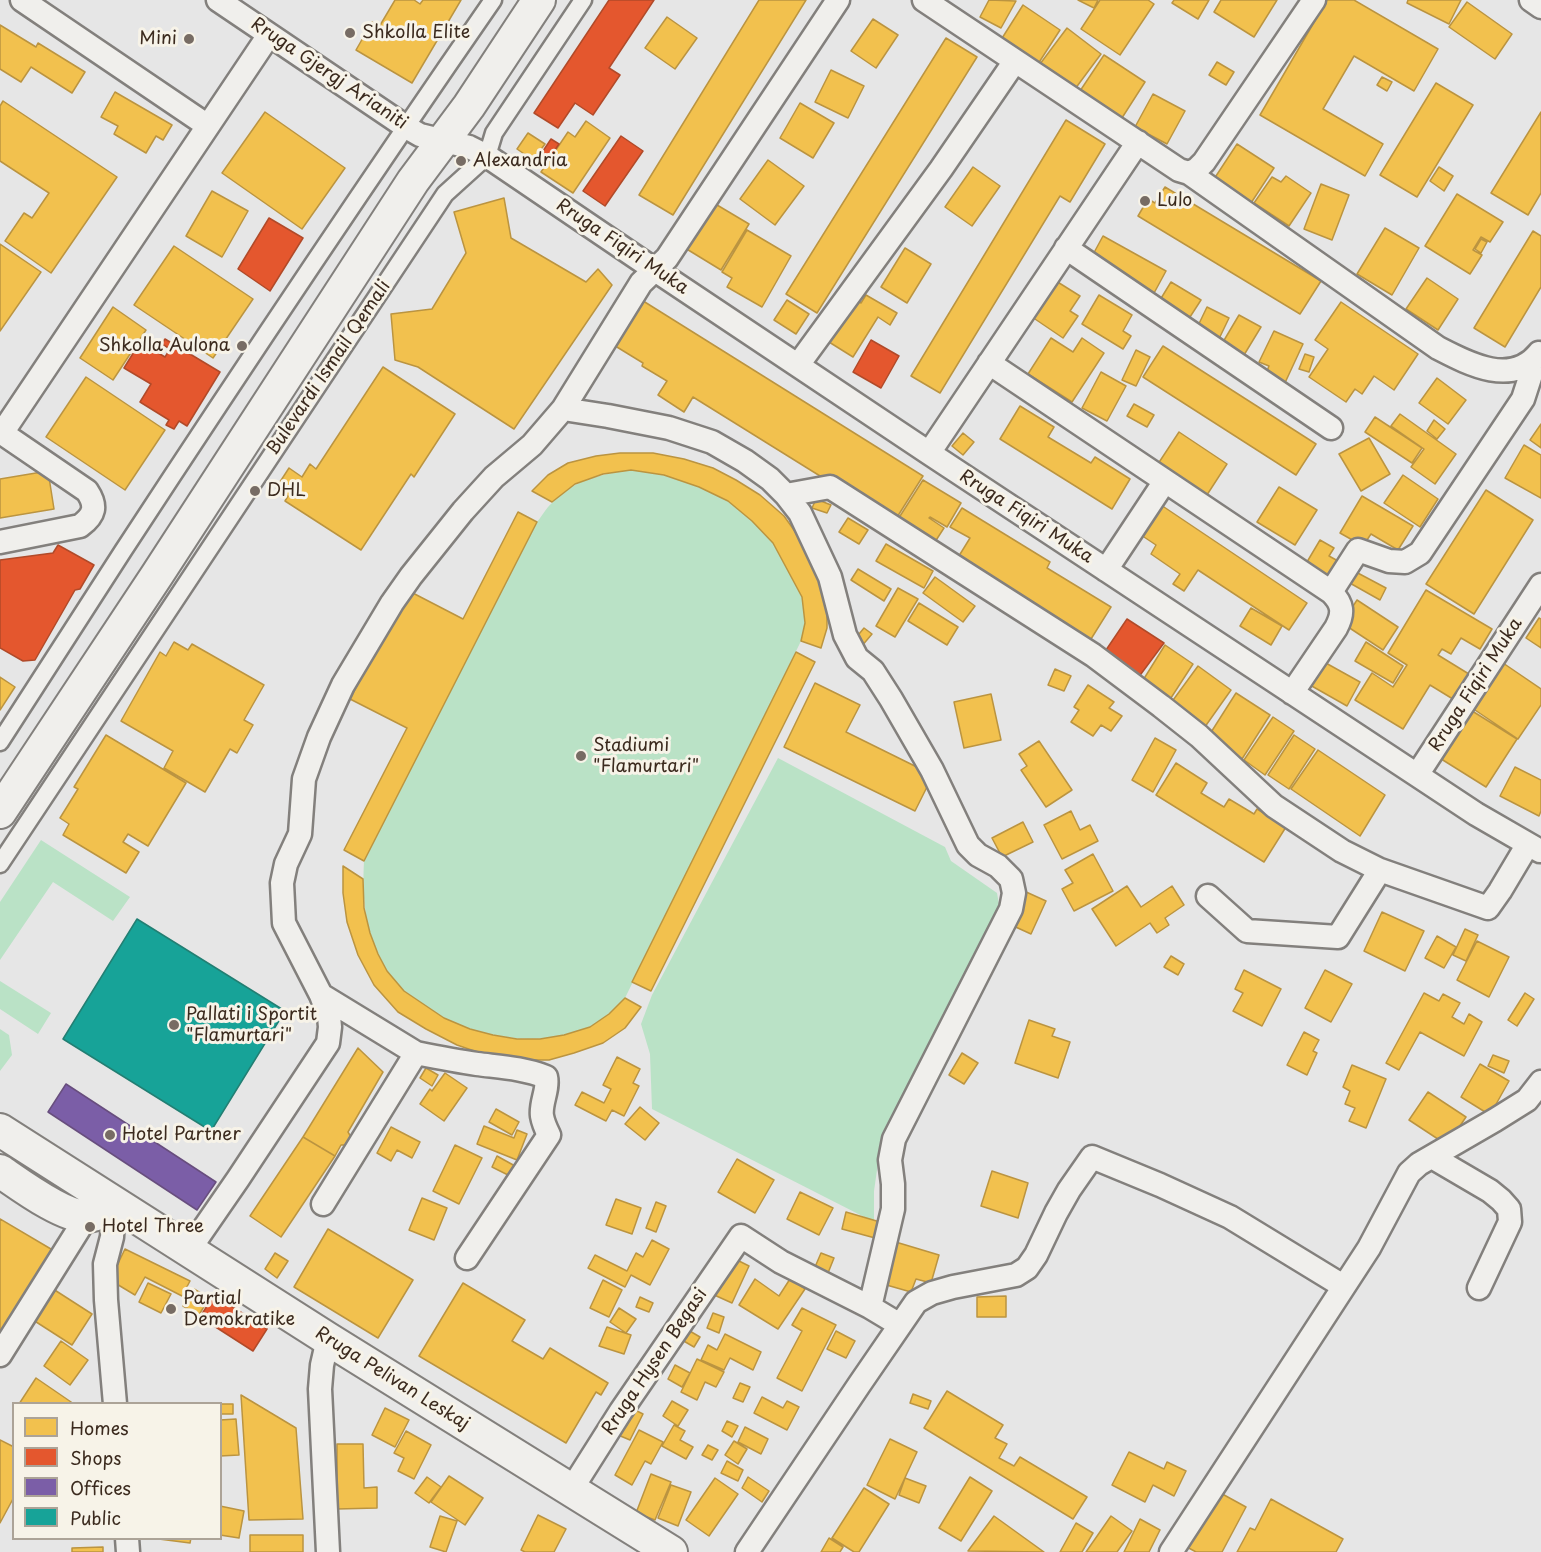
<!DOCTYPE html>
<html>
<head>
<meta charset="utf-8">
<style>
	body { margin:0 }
	#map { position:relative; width:1541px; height:1552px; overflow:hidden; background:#e6e6e6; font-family:"Playpen Sans",sans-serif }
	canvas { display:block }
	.legend { position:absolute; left:12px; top:1402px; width:210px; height:138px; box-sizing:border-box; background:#f7f3e8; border:2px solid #aca397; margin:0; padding:8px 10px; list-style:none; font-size:18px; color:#3b2a1e }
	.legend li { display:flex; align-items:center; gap:12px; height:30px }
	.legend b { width:30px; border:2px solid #aca397 }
</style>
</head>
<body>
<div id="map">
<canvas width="1541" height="1552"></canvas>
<ul class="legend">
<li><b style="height:16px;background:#f2c14e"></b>Homes</li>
<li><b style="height:16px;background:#e4572e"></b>Shops</li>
<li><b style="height:16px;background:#7b5ea7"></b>Offices</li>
<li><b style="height:16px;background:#17a398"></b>Public</li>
</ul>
</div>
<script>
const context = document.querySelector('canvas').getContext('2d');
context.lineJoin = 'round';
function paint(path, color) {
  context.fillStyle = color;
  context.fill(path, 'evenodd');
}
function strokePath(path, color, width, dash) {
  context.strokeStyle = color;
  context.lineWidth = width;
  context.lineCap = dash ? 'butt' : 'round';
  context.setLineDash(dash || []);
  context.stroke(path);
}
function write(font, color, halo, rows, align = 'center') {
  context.font = font + ' "Playpen Sans",sans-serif';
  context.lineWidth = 6;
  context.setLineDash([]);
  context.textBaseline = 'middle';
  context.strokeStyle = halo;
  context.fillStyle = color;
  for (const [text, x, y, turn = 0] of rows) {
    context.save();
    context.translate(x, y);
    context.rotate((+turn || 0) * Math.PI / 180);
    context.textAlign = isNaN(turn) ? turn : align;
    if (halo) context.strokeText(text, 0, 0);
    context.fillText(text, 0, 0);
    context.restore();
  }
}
const green = new Path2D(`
	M631 470 664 475 699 487 728 501 752 521 773 543 802 597 805 623 801 641 625 998C614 1009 604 1020 589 1027 527 1056 425 1029 387 971 365 938 362 899 364 861L537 522C542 516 546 508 552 503 572 480 602 474 631 470Z
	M778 758 945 847 951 861 997 893 1000 910 878 1163 874 1191V1222L652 1109 650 1054 641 1024 652 995Z
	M41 840 130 897 113 921 53 882 0 960V902Z
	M0 981 51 1013 38 1034 0 1009Z
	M0 1029 9 1035 12 1055 0 1071Z`);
const homes = new Path2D(`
	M395 0H414L420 4 423 0H461L412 83 356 50 372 22 379 27Z
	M759 0H806L673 215 639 195Z
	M989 0 1016 1 1001 28 980 17Z
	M1078 0H1098L1094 8Z
	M1100 0H1148L1154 4 1120 55 1081 29Z
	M1174 0H1209L1198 19 1172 3Z
	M1221 0H1277L1254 37 1214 12Z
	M1327 0H1354L1438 49 1414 91 1354 56 1323 109 1383 144 1365 176 1260 115Z
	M1408 0H1461L1449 24 1407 3Z
	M1467 2 1512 34 1495 59 1449 27Z
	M1023 5 1060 30 1036 67 999 43Z
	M667 17 697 38 675 69 645 48Z
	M873 19 898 35 876 68 851 51Z
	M0 25 36 47 38 43 85 72 72 93 31 67 21 82 0 69Z
	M1067 28 1101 54 1075 89 1040 64Z
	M946 38 977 57 817 313 786 294Z
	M1104 55 1145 82 1120 121 1078 94Z
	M1217 62 1234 72 1226 85 1209 75Z
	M831 70 864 86 848 118 815 102Z
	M1382 77 1392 82 1387 91 1377 85Z
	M1436 83 1473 105 1417 197 1380 175Z
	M115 92 172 125 163 140 156 136 146 153 114 134 118 126 101 117Z
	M1153 94 1185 111 1167 144 1135 127Z
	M3 101 117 177 51 273 5 241 24 213 32 218 49 193 0 161V106Z
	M800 103 834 123 813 158 780 138Z
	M265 112 345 168 302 229 222 173Z
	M1541 112V193L1528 215 1491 193Z
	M1066 120 1105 144 1070 202 1060 196 940 393 911 376Z
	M586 121 610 138 573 193 541 172 568 132 575 137Z
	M528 133 545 144 533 160 517 149Z
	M1237 144 1274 168 1251 203 1214 179Z
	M768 160 804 186 775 225 740 199Z
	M973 167 1000 186 972 226 945 207Z
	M1439 167 1453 176 1444 191 1430 181Z
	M1286 176 1311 193 1289 226 1254 203 1272 177 1281 182Z
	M1321 184 1349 195 1332 240 1304 229Z
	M1165 187 1321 281 1300 314 1138 216 1148 199 1155 203Z
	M212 191 248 211 222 257 186 236Z
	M1457 194 1503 222 1490 242 1481 237 1473 250 1482 255 1470 274 1425 246Z
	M504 198 511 238 586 282 598 269 612 285 514 429 418 367 395 360 391 314 432 309 466 253 454 212Z
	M712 202 749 224 721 270 685 248Z
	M1385 228 1419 248 1392 295 1357 274Z
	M747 230 791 256 762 307 727 287 732 278 722 272Z
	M1533 231 1541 236V287L1505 347 1474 328Z
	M1103 236 1166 271 1153 295 1090 260Z
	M1481 239 1487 242 1481 253 1475 249Z
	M0 244 41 272 0 331Z
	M174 246 253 299 213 358 134 305Z
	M905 248 931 264 907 303 881 287Z
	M1427 278 1458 299 1438 330 1406 309Z
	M1056 281 1080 296 1070 311 1078 316 1063 338 1032 317Z
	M1171 282 1201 300 1190 317 1160 300Z
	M866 295 897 313 890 325 878 317 853 357 829 342 855 300 861 303Z
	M1099 295 1132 315 1123 331 1131 336 1123 349 1082 324Z
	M640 299 923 476 894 522 693 397 684 412 658 395 667 381 642 366 643 363 612 344Z
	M787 300 809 314 796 334 774 320Z
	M1341 302 1418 354 1394 390 1374 376 1362 394 1355 389 1346 402 1309 377 1328 349 1315 340Z
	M113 307 146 330 113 380 80 358Z
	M1207 307 1229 318 1217 343 1195 332Z
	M1239 315 1261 327 1244 355 1223 342Z
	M1274 331 1303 344 1284 385 1265 376 1269 366 1259 362Z
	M1051 338 1073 352 1082 338 1104 353 1072 402 1028 374Z
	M1163 346 1316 444 1296 475 1143 377Z
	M1136 350 1150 357 1136 386 1122 380Z
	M1305 354 1314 357 1309 372 1299 369Z
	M383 367 455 414 414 477 411 474 361 550 285 501 288 496 276 488 289 468 302 477 310 464 316 469Z
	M1101 372 1126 386 1107 421 1082 408Z
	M86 377 165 430 125 490 46 437Z
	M1437 378 1466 400 1448 424 1419 403Z
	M1134 404 1154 415 1147 427 1127 416Z
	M1020 406 1054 427 1048 437 1091 463 1095 457 1130 479 1112 509 1000 439Z
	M1400 414 1456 454 1435 484 1411 467 1424 449 1391 426Z
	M1375 417 1422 448 1412 463 1365 432Z
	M1434 420 1445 429 1437 439 1427 431Z
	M1541 424V448L1530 440Z
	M1179 432 1227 464 1203 501 1154 470Z
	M963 433 974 442 963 455 952 446Z
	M1369 438 1390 474 1361 491 1339 454Z
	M1524 445 1541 455V498L1505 478Z
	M620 453H653L684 459 713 468 736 480 760 495 784 516 806 547 818 574 827 601V628L821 648 801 641 805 623 802 597 773 543 752 521 728 501 699 487 664 475 631 470 603 474 575 484 552 502 532 491 548 475 568 463 596 456Z
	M48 471 54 509 0 518V479Z
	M1403 475 1438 499 1420 527 1384 503Z
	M923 480 961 503 947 527 930 517 929 518 944 528 931 548 895 524Z
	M1279 487 1317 510 1295 545 1257 522Z
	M1486 490 1533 520 1474 614 1426 584Z
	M1362 496 1413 526 1398 550 1371 534 1363 546 1340 533Z
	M816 499 831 505 827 513 812 508Z
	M1161 505 1307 603 1289 630 1198 570 1184 591 1173 584 1180 574 1151 554 1156 545 1141 535Z
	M962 508 1050 562 1047 568 1111 607 1086 647 954 564 970 538 950 527Z
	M518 512 537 522 364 861 344 850 407 728 350 699 407 590 463 619Z
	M848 518 868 530 859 544 839 532Z
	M1320 540 1334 548 1329 556 1338 561 1327 580 1304 567Z
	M886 544 933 571 924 588 876 561Z
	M858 569 891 589 884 601 851 580Z
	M1354 571 1386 588 1380 600 1348 582Z
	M935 577 975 606 963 622 923 593Z
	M898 588 918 599 895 637 876 626Z
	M1426 590 1492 629 1480 649 1461 638 1451 654 1442 649 1438 655 1477 679 1461 704 1430 685 1403 729 1355 700 1372 673 1393 687 1407 665 1388 653Z
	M1357 600 1398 627 1383 650 1342 623Z
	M919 603 958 627 947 645 908 621Z
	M1251 608 1282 626 1271 645 1240 626Z
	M1539 618 1541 619V648L1526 638Z
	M864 628 872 634 861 647 854 640Z
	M174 642 188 650 192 644 264 685 244 720 253 725 237 753 230 749 205 792 164 768 173 751 121 721 160 652 166 656Z
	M1366 642 1403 666 1393 683 1355 661Z
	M1165 645 1193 664 1167 704 1140 685Z
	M796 652 815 662 651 991 632 982Z
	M1324 662 1360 682 1347 706 1310 685Z
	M1503 663 1541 689V705L1518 739 1472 708Z
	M1198 666 1231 690 1202 731 1168 707Z
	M1055 669 1071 676 1064 691 1048 685Z
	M0 677 15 687 0 710Z
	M815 683 860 705 846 732 933 775 915 811 784 747Z
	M1088 685 1114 702 1109 708 1122 716 1111 731 1101 725 1093 736 1071 722 1079 710 1074 707Z
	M1236 693 1270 715 1242 759 1208 737Z
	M991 694 1001 740 964 748 954 702Z
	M1469 709 1517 739 1486 787 1438 757Z
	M1273 717 1294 731 1265 775 1244 760Z
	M106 735 186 783 148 846 128 834 123 842 139 852 126 873 63 835 69 824 60 818 78 789 74 787Z
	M1294 735 1315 749 1289 789 1268 775Z
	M1155 738 1176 750 1153 792 1132 780Z
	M1039 741 1072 790 1046 807 1021 770 1027 766 1019 754Z
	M1318 750 1385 795 1360 836 1291 789Z
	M1176 763 1207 783 1201 793 1224 807 1229 799 1254 814 1257 809 1286 827 1264 862 1156 795Z
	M1515 767 1541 780V811L1539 816 1500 796Z
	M1071 811 1080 830 1090 825 1098 841 1062 859 1044 825Z
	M1023 822 1033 842 1002 857 992 838Z
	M1093 854 1113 891 1074 911 1062 889 1073 883 1065 870Z
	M343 866 363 879 364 908 370 933 378 954 387 971 404 991 444 1018 470 1029 493 1035 517 1039H540L564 1035 590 1027 609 1014 625 998 641 1007 625 1028 603 1043 574 1053 549 1060H514L483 1054 457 1045 426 1029 398 1012 374 985 358 955 347 922 343 893Z
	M1127 886 1141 907 1172 886 1184 905 1165 918 1169 925 1157 933 1150 923 1116 946 1092 909Z
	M1024 891 1046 901 1031 934 1009 924Z
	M1382 912 1424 931 1405 971 1364 951Z
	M1465 929 1478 935 1466 961 1453 955Z
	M1437 936 1456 947 1444 968 1425 958Z
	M1477 941 1509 957 1489 997 1457 980Z
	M1171 956 1184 964 1178 975 1164 967Z
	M1244 970 1281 989 1262 1026 1233 1011 1243 993 1235 989Z
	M1325 970 1352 984 1331 1022 1305 1008Z
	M1424 993 1439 1001 1443 994 1460 1003 1452 1017 1464 1024 1469 1014 1482 1022 1464 1056 1420 1032 1399 1070 1386 1063Z
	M1525 993 1534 999 1517 1026 1508 1020Z
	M1029 1020 1055 1029 1052 1036 1070 1042 1058 1078 1015 1063Z
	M1304 1032 1319 1040 1313 1051 1317 1053 1307 1075 1287 1065Z
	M358 1048 383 1072 348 1132 351 1137 345 1145H341L335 1156 303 1137Z
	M962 1053 978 1063 964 1084 949 1075Z
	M1493 1055 1509 1061 1504 1073 1488 1066Z
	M617 1057 640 1069 633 1083 639 1086 624 1116 612 1110 606 1121 575 1105 582 1092 604 1103 611 1089 603 1085Z
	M1480 1064 1509 1081 1490 1115 1461 1097Z
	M1352 1065 1386 1079 1366 1128 1349 1121 1355 1108 1345 1104 1350 1091 1343 1087Z
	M426 1068 438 1075 432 1086 420 1078Z
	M445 1073 467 1088 444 1121 420 1104 430 1089 432 1091Z
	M1428 1092 1466 1117 1447 1145 1409 1120Z
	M640 1107 659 1123 645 1140 625 1124Z
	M496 1109 519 1122 512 1135 489 1122Z
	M484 1126 514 1138 517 1130 527 1134 517 1160 477 1144Z
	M391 1127 420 1142 412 1158 397 1150 391 1161 377 1153Z
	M303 1137 335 1156 281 1237 250 1216Z
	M455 1145 482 1158 459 1204 433 1191Z
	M497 1156 515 1166 510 1176 492 1167Z
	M737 1159 774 1180 755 1213 718 1192Z
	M992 1171 1028 1183 1018 1218 981 1206Z
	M800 1192 833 1208 819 1235 787 1219Z
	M422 1198 447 1208 434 1240 409 1230Z
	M616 1199 641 1208 632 1234 606 1225Z
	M656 1202 666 1206 656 1232 646 1228Z
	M846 1212 880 1222 875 1238 842 1229Z
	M0 1219 56 1252 0 1346Z
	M328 1229 413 1280 378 1338 294 1287Z
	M652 1240 669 1249 650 1285 631 1275 625 1287 588 1268 595 1255 627 1271 636 1253 643 1257Z
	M889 1240 939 1255 931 1283 916 1279 911 1292 876 1282Z
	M125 1249 190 1281 182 1296 145 1277 135 1295 110 1280Z
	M275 1253 288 1261 277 1278 265 1269Z
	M821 1253 834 1258 828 1273 815 1267Z
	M729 1256 749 1266 732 1303 712 1294Z
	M755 1279 779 1296 790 1279 805 1289 778 1329 739 1305Z
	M603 1280 622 1290 609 1317 590 1308Z
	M148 1283 171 1294 161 1313 139 1302Z
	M463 1283 525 1320 512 1341 543 1359 550 1348 608 1383 601 1395 596 1392 566 1443 419 1356Z
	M50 1287 92 1314 72 1345 30 1318Z
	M194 1289 209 1298 199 1315 183 1306Z
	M1006 1296V1317H977V1297Z
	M640 1297 653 1303 649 1312 636 1307Z
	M619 1308 636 1319 626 1333 610 1322Z
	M802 1308 836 1325 802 1391 777 1378 802 1331 792 1325Z
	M713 1313 724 1317 719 1333 707 1328Z
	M607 1327 631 1335 624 1354 599 1346Z
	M688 1330 700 1337 694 1347 682 1340Z
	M836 1331 855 1341 846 1358 827 1349Z
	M725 1334 761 1352 753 1370 730 1358 724 1370 701 1360 708 1345 717 1350Z
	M61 1341 88 1360 70 1385 44 1366Z
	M697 1359 724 1372 716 1387 705 1382 697 1400 681 1392Z
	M675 1365 690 1373 682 1387 668 1379Z
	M36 1378 74 1404H19Z
	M740 1383 750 1387 743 1402 733 1398Z
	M947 1391 1003 1425 995 1438 1007 1444 999 1458 1014 1466 1020 1457 1087 1497 1073 1519 924 1428Z
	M913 1394 931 1401 928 1409 910 1403Z
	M241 1395 296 1428 303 1519 249 1520Z
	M762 1397 783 1408 787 1401 799 1407 787 1430 754 1413Z
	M672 1401 688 1410 678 1426 663 1416Z
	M220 1404H233V1414H220Z
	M385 1408 409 1420 395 1447 372 1435Z
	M633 1409 643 1414 630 1440 618 1435Z
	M236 1419 239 1455 220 1456V1420Z
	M727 1421 738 1426 732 1437 722 1431Z
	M674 1425 685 1431 680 1440 693 1447 686 1459 662 1446Z
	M745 1427 768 1439 761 1454 738 1442Z
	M639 1430 663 1442 651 1464 645 1461 632 1485 615 1475Z
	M406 1431 431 1445 414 1479 398 1471 404 1458 394 1453Z
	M890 1439 917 1452 895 1499 867 1485Z
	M0 1440 14 1447V1497L0 1523Z
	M734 1441 747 1449 738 1464 725 1455Z
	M337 1444H363L364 1488 377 1487V1508L337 1509Z
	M708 1445 718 1450 712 1460 702 1455Z
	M1129 1452 1164 1469 1167 1462 1186 1471 1174 1496 1153 1485 1145 1502 1112 1485Z
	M727 1461 743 1470 738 1481 721 1473Z
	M651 1474 671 1482 655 1520 636 1513Z
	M449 1476 483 1498 465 1525 431 1502Z
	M427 1477 441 1487 429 1503 415 1493Z
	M748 1477 769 1491 762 1502 742 1488Z
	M970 1477 992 1491 961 1541 939 1528Z
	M715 1478 738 1494 709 1536 686 1520Z
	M905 1478 926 1486 919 1503 899 1495Z
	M671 1485 691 1492 678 1526 658 1518Z
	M864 1488 889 1504 859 1552H854L832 1538Z
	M1215 1490 1246 1507 1222 1552H1196L1185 1546Z
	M1271 1499 1343 1539 1336 1552H1237L1250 1528 1255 1530Z
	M220 1506 244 1511 239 1538 220 1535Z
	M538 1515 566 1529 554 1552H525L521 1550Z
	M440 1516 457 1521 446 1552 430 1547Z
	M994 1516 1044 1552 968 1551Z
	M1111 1516 1132 1531 1117 1552H1086Z
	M1140 1519 1160 1530 1149 1552H1124Z
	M1076 1523 1093 1533 1082 1552H1060Z
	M250 1535H303V1552H250Z
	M151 1538H191L190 1543Z
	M829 1538 843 1547 840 1552H821Z
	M103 1547V1552H72V1548Z`);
const shops = new Path2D(`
	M609 0H654L609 68 620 75 593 115 575 103 558 128 534 113Z
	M621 136 643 151 605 206 583 191Z
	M551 139 559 144 543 168 535 163Z
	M269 218 303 238 270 291 238 269Z
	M165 339 220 372 187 426 179 421 174 429 166 425 169 420 140 402 151 384 124 368 140 342 165 357 170 349 162 344Z
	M871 340 899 356 881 388 853 372Z
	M58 545 94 565 80 589 75 590 35 660 23 661 0 648V560L53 553Z
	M1127 619 1164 643 1135 682 1106 650Z
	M214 1295 267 1329 253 1351 200 1317Z`);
const offices = new Path2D(`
	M66 1084 216 1182 197 1210 48 1112Z`);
const public = new Path2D(`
	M137 919 285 1011 211 1131 63 1039Z`);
const pedestrian = new Path2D(`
	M0 742C41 679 82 614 123 551 244 366 367 182 493 0
	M0 864 445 194 487 156 494 133 583 0`);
const minor = new Path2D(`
	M22 0 208 126
	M218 0 406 127 420 135 469 147 487 156 655 270 929 453 1417 775 1541 585
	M924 0 1179 170 1189 173 1197 169 1204 162 1314 0
	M1531 0 1541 7
	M1189 173 1438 348C1469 364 1512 387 1539 353
	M1066 248 1331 428
	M989 363 1331 592 1358 550 1389 561 1405 562 1420 553 1523 399 1537 356
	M798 365 941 169 1015 61
	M563 409 641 283 667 258 838 0
	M0 428 2 433 87 491C97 506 95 515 80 526L0 542
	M2 433 269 35
	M929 453 1138 142
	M786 495 830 487 1093 655 1161 706 1199 736 1274 806 1342 851 1380 870 1488 908 1500 891 1528 844
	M1106 570 1165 481
	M1292 693 1336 628C1344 613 1343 604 1331 592
	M1417 775 1476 814 1540 851
	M1208 896 1247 931 1338 937 1380 870
	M321 995 416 1053 323 1204
	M416 1053C436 1057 456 1061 477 1064 500 1067 523 1068 546 1077 549 1089 540 1103 542 1116 543 1122 546 1129 549 1135L467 1258
	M1432 1157 1490 1191 1501 1200 1509 1209 1510 1222 1479 1288
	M114 1203 112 1237 105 1264 106 1300 115 1404
	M189 1250 238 1179 328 1043 330 1027 329 1016 321 995 284 923 282 883 286 864 300 834 304 779 319 737 343 685 392 603 411 576 463 511 494 477 532 445 563 409 608 416 669 428 712 442 745 461 770 479 786 495 800 513 830 577 845 635 857 658 873 671 891 699 932 770 968 845 978 855 998 866 1011 879 1014 893 1011 909 894 1139 890 1160 893 1184V1209L870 1307
	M328 1339 322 1365 320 1389 328 1552
	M0 1355 87 1216
	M571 1490 621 1411 741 1236 781 1262 870 1307 900 1325
	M127 1538 128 1552
	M747 1552 859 1385 916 1302 932 1293 953 1287 1016 1275 1027 1268 1036 1255 1056 1213 1069 1190 1092 1157 1160 1185 1230 1217 1343 1286
	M1171 1552 1369 1248 1409 1173 1419 1164 1495 1120 1527 1100 1541 1082`);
const secondary = new Path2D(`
	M0 812 157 575 413 181 469 106 539 0
	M0 1130 328 1339 671 1552
	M0 1171C19 1184 66 1219 88 1216 98 1215 106 1209 114 1203`);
const markers = [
	[350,33,6,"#776c64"],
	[189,39,6,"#776c64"],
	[461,161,6,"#776c64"],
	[1145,201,6,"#776c64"],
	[242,346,6,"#776c64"],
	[255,491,6,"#776c64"],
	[581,756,6,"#776c64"],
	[174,1025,6,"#776c64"],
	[110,1135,6,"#776c64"],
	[90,1227,6,"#776c64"],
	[171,1309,6,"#776c64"]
];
const poiNames = [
	["Shkolla Elite",362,33],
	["Mini",177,39,"right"],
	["Alexandria",473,161],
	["Lulo",1157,201],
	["Shkolla Aulona",230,346,"right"],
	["DHL",267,491],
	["Stadiumi",593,746],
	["\"Flamurtari\"",593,767],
	["Pallati i Sportit",186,1015],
	["\"Flamurtari\"",186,1036],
	["Hotel Partner",122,1135],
	["Hotel Three",102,1227],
	["Partial",183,1299],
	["Demokratike",183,1320]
];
const streetNames = [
	["Rruga Gjergj Arianiti",329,74,34],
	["Rruga Fiqiri Muka",622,247,34],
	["Bulevardi Ismail Qemali",329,368,-56],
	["Rruga Fiqiri Muka",1026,517,33],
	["Rruga Fiqiri Muka",1476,685,-57],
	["Rruga Hysen Begasi",655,1362,-56],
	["Rruga Pelivan Leskaj",392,1379,32]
];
paint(green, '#bae2c6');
paint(homes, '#f2c14e');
strokePath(homes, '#bb9440', 1.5);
paint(shops, '#e4572e');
strokePath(shops, '#b14a29', 1.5);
paint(offices, '#7b5ea7');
strokePath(offices, '#684e7e', 1.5);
paint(public, '#17a398');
strokePath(public, '#227f73', 1.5);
strokePath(pedestrian, '#83807d', 21);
strokePath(minor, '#83807d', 27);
strokePath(secondary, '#83807d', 36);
strokePath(pedestrian, '#f0efec', 16);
strokePath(minor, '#f0efec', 22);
strokePath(secondary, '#f0efec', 32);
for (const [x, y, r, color] of markers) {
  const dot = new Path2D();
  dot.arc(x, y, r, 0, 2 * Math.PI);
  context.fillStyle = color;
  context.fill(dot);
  strokePath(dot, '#f7f3e8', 2);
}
write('18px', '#3b2a1e', '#f7f3e8', poiNames, 'left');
write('18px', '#3b2a1e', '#f7f3e8', streetNames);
</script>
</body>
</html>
